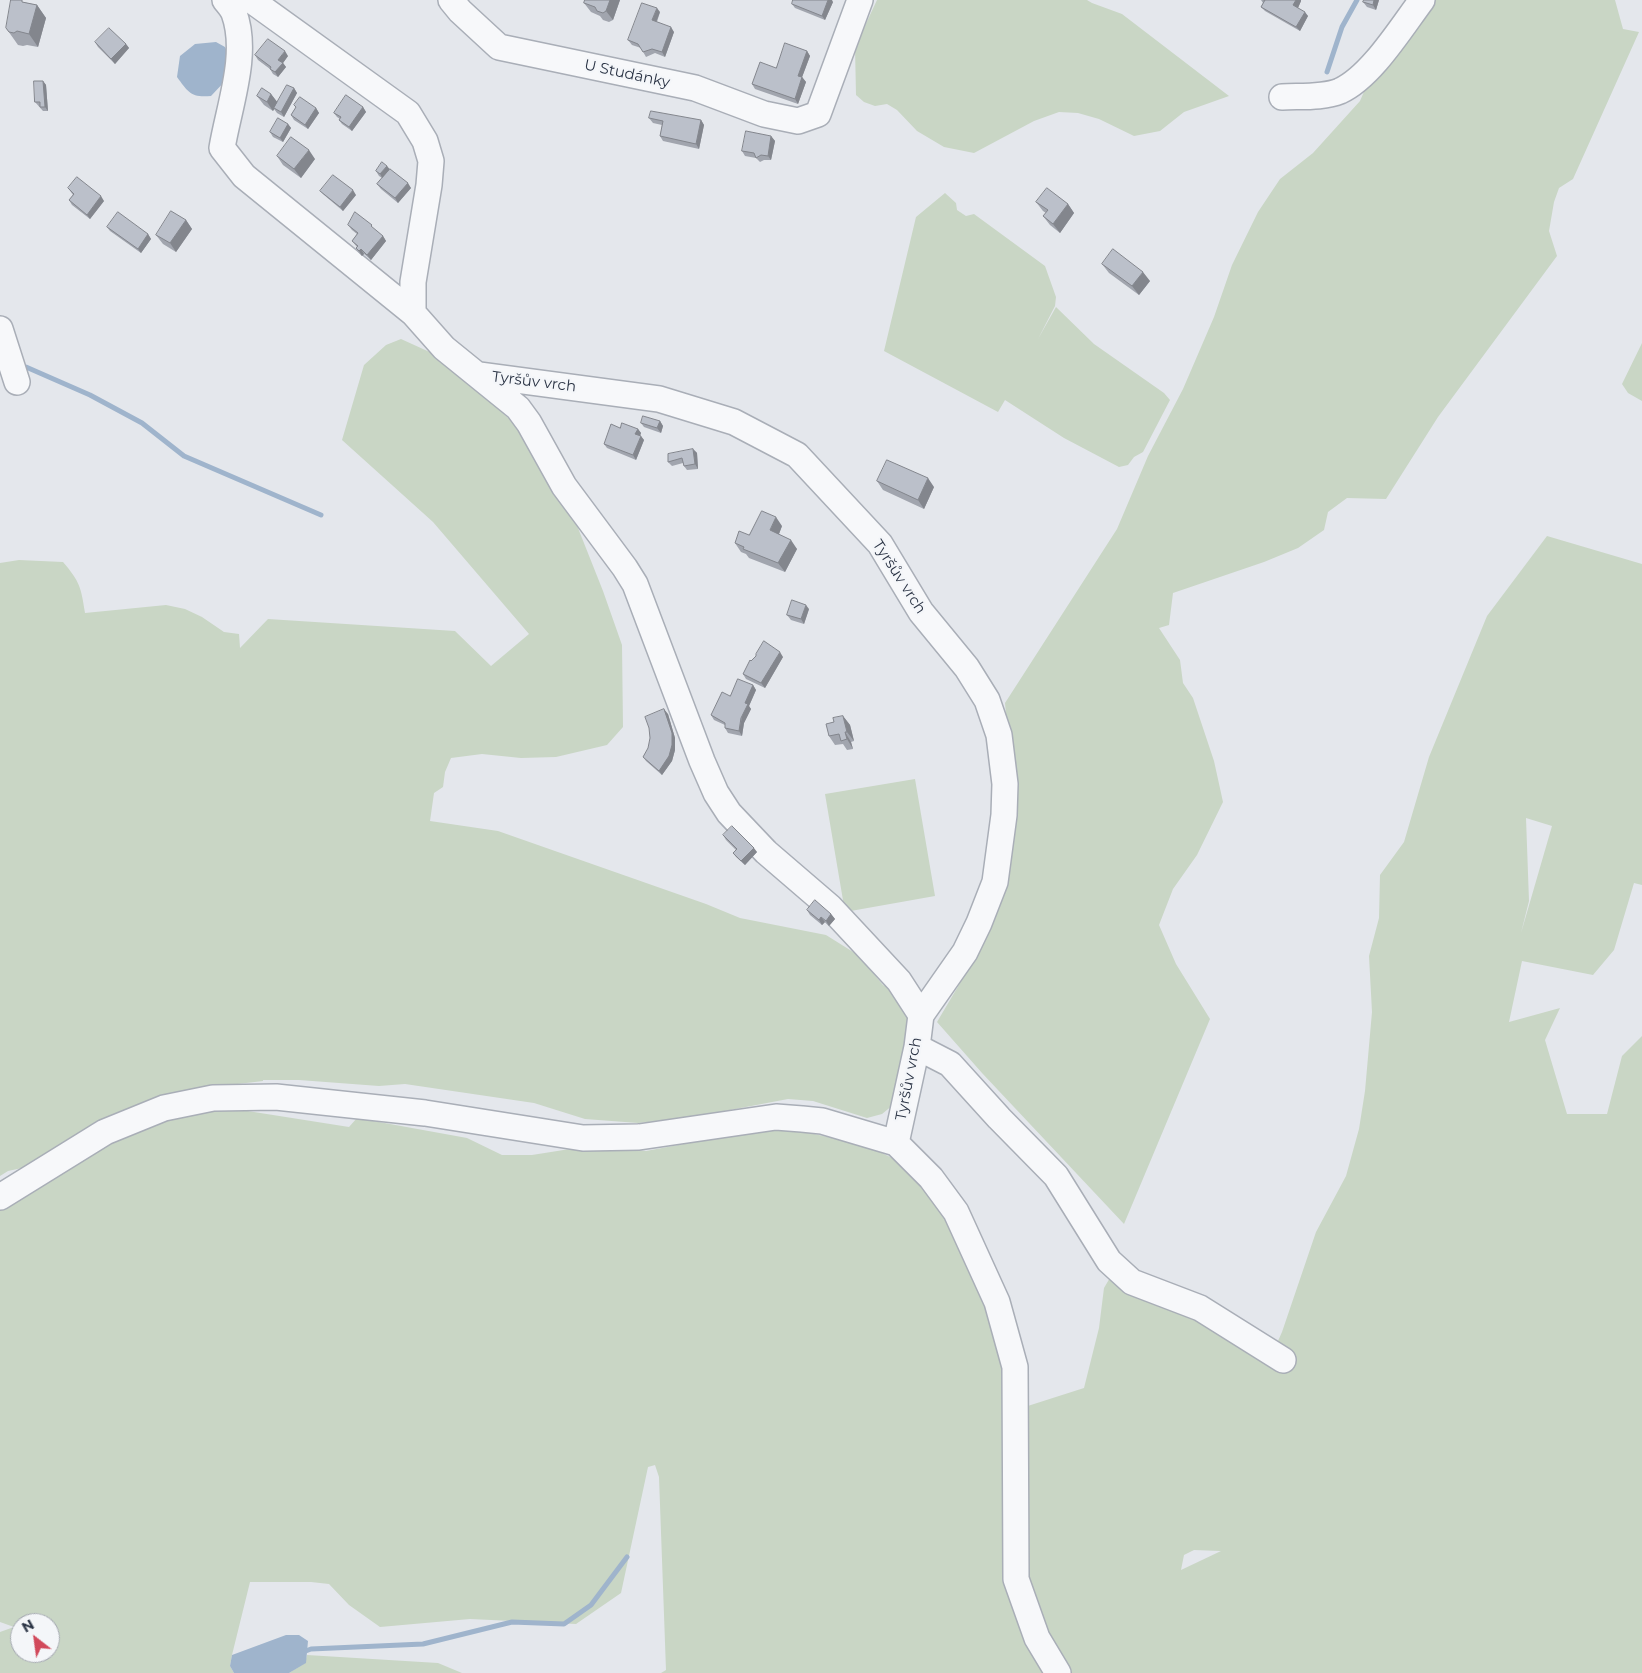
<!DOCTYPE html>
<html>
<head>
<meta charset="utf-8">
<style>
	body { margin:0 }
	#map { position:relative; width:1642px; height:1673px; overflow:hidden; background:#e4e7ec; font-family:Montserrat,sans-serif }
	canvas { display:block }
	.north { position:absolute; left:10px; top:1613px; width:50px; height:50px; box-sizing:border-box; background:#f4f6f9; border:1px solid #a4a8b1; border-radius:50%; rotate:330deg; font-size:14px; font-weight:700; line-height:20px; text-align:center; color:#2b3445 }
	.north::after { content:''; display:block; margin:auto; width:18px; height:22px; background:#d1495b; clip-path:polygon(50% 0,100% 100%,50% 72%,0 100%) }
</style>
</head>
<body>
<div id="map">
<canvas width="1642" height="1673"></canvas>
<div class="north">N</div>
</div>
<script>
const context = document.querySelector('canvas').getContext('2d');
context.lineJoin = 'round';
function paint(path, color) {
  context.fillStyle = color;
  context.fill(path, 'evenodd');
}
function strokePath(path, color, width, dash) {
  context.strokeStyle = color;
  context.lineWidth = width;
  context.lineCap = dash ? 'butt' : 'round';
  context.setLineDash(dash || []);
  context.stroke(path);
}
function write(font, color, halo, rows, align = 'center') {
  context.font = font + ' Montserrat,sans-serif';
  context.lineWidth = 4.5;
  context.setLineDash([]);
  context.textBaseline = 'middle';
  context.strokeStyle = halo;
  context.fillStyle = color;
  for (const [text, x, y, turn = 0] of rows) {
    context.save();
    context.translate(x, y);
    context.rotate((+turn || 0) * Math.PI / 180);
    context.textAlign = isNaN(turn) ? turn : align;
    if (halo) context.strokeText(text, 0, 0);
    context.fillText(text, 0, 0);
    context.restore();
  }
}
const green = new Path2D(`
	M877 0H1087L1092 3 1122 14 1229 96 1184 112 1160 131 1134 136 1099 119 1078 113 1059 112 1034 121 974 153 944 147 917 131 897 110 887 104 875 106 864 102 856 95 855 47Z
	M1436 0H1615L1623 29 1639 32 1573 179 1559 188 1554 202 1549 231 1557 256 1438 417 1386 499 1347 498 1328 512 1324 530 1298 548 1264 562 1173 593 1169 625 1159 628 1180 660 1183 683 1193 698 1214 761 1223 802 1197 855 1173 889 1159 925 1176 964 1210 1019 1124 1224 982 1073 937 1022 963 978 994 914 1012 783 1005 703 1117 529 1148 456 1183 389 1214 317 1232 265 1258 212 1280 179 1313 153 1360 101 1366 87Z
	M945 193 956 203 957 210 966 216 974 214 1045 266 1056 297 1055 306 1038 339 1056 307 1094 344 1164 393 1170 400 1143 452 1134 457 1128 465 1119 467 1064 438 1005 400 998 412 884 351 916 217Z
	M401 339 434 354 493 404 518 427 576 523 603 591 622 645 623 727 607 745 556 757 521 758 482 754 451 758 445 772 443 787 434 793 430 821 498 831 706 904 740 918 826 935 858 955 883 985 896 991 903 1002 908 1022 905 1053 893 1105 882 1114 867 1118 813 1101 788 1099 688 1118 638 1123 585 1119 534 1103 405 1084 379 1086 299 1080H263V1081L188 1090 117 1115 36 1165 8 1171 0 1176V563L19 560 63 562C80 582 81 587 85 613L166 605 185 609 202 617 224 632 239 634 240 648 268 619 455 631 491 666 529 634 433 522 342 440 364 365 386 345Z
	M1642 343V401L1628 393 1622 384Z
	M1547 536 1642 564V885L1634 883 1614 950 1593 975 1522 961 1509 1022 1560 1008 1545 1040 1567 1114H1607L1622 1056 1642 1036V1673H661L666 1670 659 1477 655 1465 648 1467 621 1593 576 1624 470 1619 380 1627 349 1605 329 1584 311 1582H250L232 1655 230 1666 234 1673H0V1632L14 1627 0 1622V1208L125 1132 216 1106 349 1127 357 1118 467 1138 502 1155H532L595 1145 646 1151 780 1126 862 1145 880 1152 896 1160 913 1174 959 1235 1007 1355 1009 1412 1084 1388 1099 1328 1104 1288 1111 1276 1203 1320 1269 1361 1282 1332 1316 1232 1346 1176 1359 1129 1365 1091 1372 1012 1369 956 1379 918 1380 875 1404 842 1429 757 1487 616ZM1526 818 1552 826 1521 933 1529 901ZM1194 1550 1220 1551H1221L1181 1570 1184 1555ZM20 1623H50V1653H20Z
	M915 779 935 896 845 912 825 794Z
	M307 1655 438 1663 462 1673H289L305 1663Z`);
const water = new Path2D(`
	M216 42 225 47 230 57 227 79 211 96C191 98 188 92 177 77L180 56 195 44Z
	M286 1635H299L308 1641 306 1663 289 1673H234L230 1666 232 1655Z`);
const stream = new Path2D(`
	M1327 72 1342 27 1357 0
	M26 367 90 395 142 423 184 456 321 515
	M303 1652 311 1649 423 1644 512 1622 564 1624 591 1605 627 1557`);
const minor = new Path2D(`
	M225 0C228 4 232 8 234 13 249 54 229 106 222 148L244 176 413 313
	M251 0 408 113 425 141 431 161 429 185 413 282V313L444 348 518 408 529 423 564 486 625 568 635 584 702 761 716 793 729 813 766 852 830 907 899 981 921 1015
	M451 0 460 11 499 47 695 88 764 114 798 121 818 114 860 0
	M1282 97C1300 96 1323 98 1340 91 1371 77 1401 28 1422 0
	M0 329 17 382
	M479 375 659 399 734 422 797 455 880 544 921 612 967 668 987 700 999 735 1005 784 1004 815 995 882 979 923 965 952 921 1015 917 1047 896 1143
	M917 1047 950 1064 999 1118 1056 1176 1109 1261 1132 1282 1200 1308 1283 1360
	M0 1197 105 1132 164 1108 213 1098 276 1097 425 1113 583 1138 639 1137 776 1117 802 1119 822 1121 896 1143 931 1178 956 1212 997 1302 1015 1367 1016 1579 1037 1638 1058 1673`);
const wall = new Path2D(`
	M585 0H620L613 20 609 22 603 20 600 16 591 12 584 3Z
	M1261 0H1301V1L1298 8 1308 16 1300 31 1265 11 1261 7 1263 3Z
	M1379 0 1376 10 1367 7 1363 2Z
	M23 2 37 5 46 18 38 47 27 45 23 46 18 45 6 28Z
	M833 2 825 20 795 8 792 4Z
	M660 12 657 22 674 32 665 57 655 53 646 57 641 48 632 45 628 40Z
	M95 42 126 44 129 48 115 64 98 47Z
	M807 51 810 56 802 77 806 82 798 104 755 89 752 84 776 68Z
	M255 55 288 56 283 63 286 67 278 77 273 74 270 69 258 60Z
	M43 81 46 85 48 111H43L35 102Z
	M294 88 297 93 284 117 277 113 274 109 273 111 264 105 257 96 271 94 277 102Z
	M294 105 316 108 319 113 308 129 294 120 291 115 296 108Z
	M363 107 366 112 352 131 342 124 339 120 340 119 337 117 334 113Z
	M649 118 701 120 704 125 699 149 663 141 660 136 662 125 653 123Z
	M288 124 291 128 283 142 273 137 270 132Z
	M771 136 775 141 771 160H764L760 162 756 158 745 156 742 151Z
	M277 156 315 159 301 178 283 165Z
	M387 166 390 170 411 188 398 203 381 189 377 184 382 178 379 176 376 171Z
	M68 188 104 201 90 219 72 205 69 200 73 195Z
	M320 191 356 195 343 211 324 195Z
	M1036 202 1068 204 1074 213 1060 233 1050 225 1043 216 1046 213 1043 211Z
	M186 220 192 229 176 252 163 244 156 235Z
	M348 225 375 230 383 236 386 241 371 260 364 254 362 256 359 253 356 248 357 247 352 241 357 234 352 230Z
	M107 227 148 234 151 239 141 253 110 231Z
	M1102 264 1150 281 1139 295 1109 273Z
	M660 421 663 426 661 433 644 427 641 423Z
	M620 428 638 429 641 433 640 436 644 440 636 460 607 448 604 444Z
	M693 449 697 453 698 469 687 470 684 466 683 463 672 466 668 462Z
	M877 481 934 487 924 509 883 490Z
	M782 526 779 534 797 549 785 572 749 558 746 554 741 552 735 543 749 535Z
	M809 609 804 624 791 620 787 615Z
	M756 656 783 657 765 688 746 679 743 674 751 661Z
	M753 685 756 690 749 706 751 709 744 723 742 736 728 733 725 728V725L714 720 711 715 730 696Z
	M668 714 675 738V750L672 761 662 775 646 761 643 757Z
	M843 716 850 725 854 741 851 742 853 749 847 750 843 744 835 745 829 736 834 722Z
	M723 835 757 852 745 865 736 857 733 853 736 850 726 840Z
	M807 910 831 914 835 919 829 926 825 922 822 925 810 915Z`);
const shadedWall = new Path2D(`
	M610 0H620L613 20 606 11Z
	M828 0H832L833 2 825 20 822 16Z
	M1296 0H1301V1L1297 10 1293 5Z
	M1374 0H1379L1376 10 1373 5Z
	M37 5 46 18 38 47 29 34Z
	M657 8 660 12 655 25 652 20Z
	M1305 12 1308 16 1300 31 1296 27Z
	M671 27 674 32 665 57 662 52Z
	M126 44 129 48 115 64 111 59Z
	M285 51 288 56 283 63 286 67 278 77 275 72 278 60Z
	M807 51 810 56 801 80 798 76Z
	M802 77 806 82 798 104 795 99Z
	M43 81 46 85 48 111 45 107Z
	M294 88 297 93 284 117 281 112Z
	M271 94 278 103 273 111 267 102Z
	M363 107 366 112 352 131 349 127Z
	M316 108 319 113 308 129 305 125Z
	M701 120 704 125 699 149 696 144Z
	M288 124 291 128 283 142 280 138Z
	M771 136 775 141 771 160 768 156Z
	M309 150 315 159 301 178 294 169Z
	M387 166 391 171 383 179 380 174Z
	M408 183 411 188 398 203 395 198Z
	M353 190 356 195 343 211 340 207Z
	M101 196 104 201 90 219 87 215Z
	M1068 204 1074 213 1060 233 1053 224Z
	M186 220 192 229 176 252 170 243Z
	M148 234 151 239 141 253 138 249Z
	M383 236 386 241 371 260 367 255Z
	M361 249 364 254 362 256 359 251Z
	M1143 272 1150 281 1139 295 1132 286Z
	M660 421 663 426 661 433 657 428Z
	M638 429 641 433 639 438 635 434Z
	M641 436 644 440 636 460 633 455Z
	M693 449 697 453 698 469 695 464Z
	M928 478 934 487 924 509 918 500Z
	M776 517 782 526 777 539 770 530Z
	M791 540 797 549 785 572 778 563Z
	M806 605 809 609 804 624 801 619Z
	M780 652 783 657 765 688 761 683Z
	M753 685 756 690 749 706 751 709 744 723 742 736 739 731 745 703Z
	M664 709 668 714 675 738V750L672 761 662 775 659 771Z
	M843 716 850 725 854 741 847 732Z
	M845 732 851 742 853 749 847 739Z
	M754 848 757 852 745 865 741 861Z
	M831 914 835 919 829 926 826 921Z
	M821 917 825 922 822 925 819 920Z`);
const building = new Path2D(`
	M11 0H22V2L37 5 29 34 17 31 14 33 9 32 6 28Z
	M585 0H610L606 11 603 13 597 11 595 7 584 3Z
	M793 0H828L822 16 792 4Z
	M1264 0H1296L1293 5 1305 12 1296 27 1261 7 1265 0Z
	M1364 0H1374L1373 5 1363 2Z
	M642 3 657 8 652 20 671 27 662 52 652 49 643 52 638 44 628 40Z
	M109 28 126 44 111 59 95 42Z
	M268 39 285 51 278 60 283 63 275 72 270 69 271 67 255 55Z
	M785 43 807 51 798 76 802 77 795 99 752 84 760 62 776 68Z
	M34 81H43L45 107H40V102H35Z
	M287 85 294 88 281 112 274 108Z
	M262 88 271 94 267 102 257 96Z
	M346 95 363 107 349 127 339 120 341 117 334 113Z
	M300 97 316 108 305 125 291 115 296 107 294 105Z
	M651 111 701 120 696 144 660 136 663 121 649 118Z
	M278 118 288 124 280 138 270 132Z
	M746 131 771 136 768 156 761 155 756 158 754 153 742 151Z
	M291 137 309 150 294 169 277 156Z
	M382 162 387 166 380 174 376 171Z
	M390 169 408 183 395 198 377 184Z
	M333 175 353 190 340 207 320 191Z
	M77 177 101 196 87 215 69 200 74 194 68 188Z
	M1047 188 1068 204 1053 224 1043 216 1048 210 1036 202Z
	M171 211 186 220 170 243 156 235Z
	M118 212 148 234 138 249 107 227Z
	M355 212 372 225 371 226 383 236 367 255 361 249 359 251 356 248 358 246 352 241 358 233 348 225Z
	M1113 249 1143 272 1132 286 1102 264Z
	M643 416 660 421 657 428 641 423Z
	M622 423 638 429 635 434 641 436 633 455 604 444 611 424 620 428Z
	M693 449 695 464 684 466 682 458 668 462V454Z
	M887 460 928 478 918 500 877 481Z
	M762 511 776 517 770 530 791 540 778 563 743 549 744 547 735 543 739 531 749 535Z
	M792 600 806 605 801 619 787 615Z
	M764 641 780 652 761 683 743 674 750 660 751 661 756 656V654Z
	M738 679 753 685 745 703 748 704 741 718 739 731 725 728V723L711 715 722 692 730 696Z
	M664 709 672 733V745L669 756 659 771 643 757 648 748 650 738 649 728 645 717Z
	M843 716 847 732H845L847 739 841 741 839 734 829 736 826 724 834 722 833 718Z
	M732 826 754 848 741 861 733 853 737 849 723 835Z
	M815 900 831 914 826 921 821 917 819 920 807 910Z`);
const streetNames = [
	["U Studánky",627,74,12],
	["Tyršův vrch",534,382,7],
	["Tyršův vrch",899,577,57],
	["Tyršův vrch",909,1079,-79]
];
paint(green, '#c9d6c5');
paint(water, '#9fb4cc');
strokePath(stream, '#9fb4cc', 5);
strokePath(minor, '#a9aeb7', 28);
strokePath(minor, '#f7f8fa', 25);
paint(wall, '#a1a5ae');
paint(shadedWall, '#83868d');
paint(building, '#bbc0ca');
strokePath(building, '#83868d', 1);
write('15px', '#2b3445', '#f4f6f9', streetNames);
</script>
</body>
</html>
